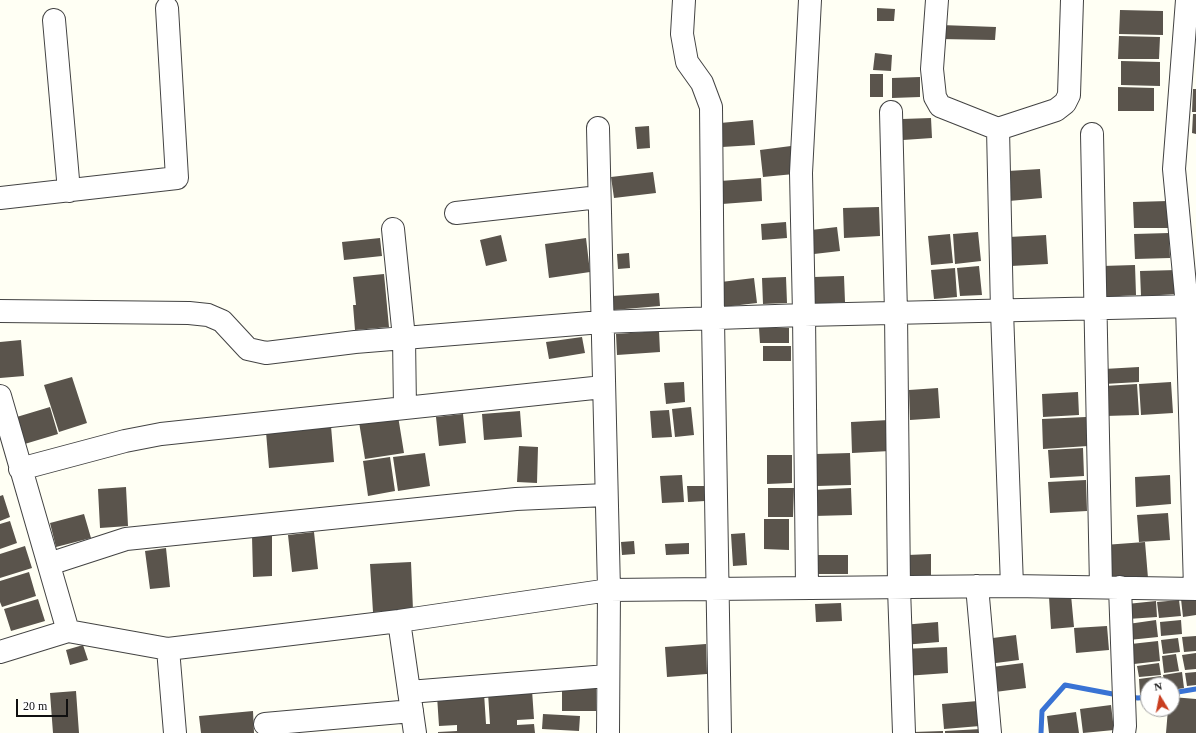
<!DOCTYPE html>
<html>
<head>
<meta charset="utf-8">
<style>
	body { margin:0 }
	#map { position:relative; width:1196px; height:733px; overflow:hidden; background:#fffff4; font-family:Georgia,serif }
	canvas { display:block }
	.north { position:absolute; left:1140px; top:677px; width:40px; height:40px; box-sizing:border-box; background:#fff; border:1px solid #9f9f9f; border-radius:50%; rotate:350deg; font-size:11px; font-weight:700; line-height:16px; text-align:center; color:#101010 }
	.north::after { content:''; display:block; margin:auto; width:14px; height:18px; background:#c93e20; clip-path:polygon(50% 0,100% 100%,50% 72%,0 100%) }
	.scale { position:absolute; left:16px; top:699px; width:52px; height:18px; box-sizing:border-box; border:2px solid #101010; border-top:0; padding-left:5px; font-size:12px; line-height:14px; white-space:nowrap; color:#101010; -webkit-text-stroke:3px #fff; paint-order:stroke }
</style>
</head>
<body>
<div id="map">
<canvas width="1196" height="733"></canvas>
<div class="north">N</div>
<div class="scale">20 m</div>
</div>
<script>
const context = document.querySelector('canvas').getContext('2d');
context.lineJoin = 'round';
function strokePath(path, color, width, dash) {
  context.strokeStyle = color;
  context.lineWidth = width;
  context.lineCap = dash ? 'butt' : 'round';
  context.setLineDash(dash || []);
  context.stroke(path);
}
function paint(path, color) {
  context.fillStyle = color;
  context.fill(path, 'evenodd');
}
const stream = new Path2D(`
	M1172 693 1196 689
	M1128 697 1138 698 1148 697
	M1041 733 1042 711 1065 685 1118 695`);
const building = new Path2D(`
	M877 8 895 9 894 21H877Z
	M1120 10 1163 11V35L1119 34Z
	M941 25 996 27 995 40 940 39Z
	M1119 36 1160 37 1159 59H1118Z
	M875 53 892 55 891 71 873 70Z
	M1121 61 1160 62V86L1121 85Z
	M870 74H883V97H870Z
	M920 77V97L892 98V78Z
	M1118 87 1154 88V111H1118Z
	M1193 89H1196V112H1192Z
	M1193 114H1196V134L1192 133Z
	M931 118 932 138 903 140 902 119Z
	M753 120 755 145 722 147 720 123Z
	M649 126 650 148 637 149 635 127Z
	M791 146 794 174 763 177 760 150Z
	M1040 169 1042 198 1009 201 1008 171Z
	M653 172 656 193 614 198 611 177Z
	M761 178 762 201 722 204 720 181Z
	M1168 201 1169 228H1134L1133 202Z
	M879 207 880 236 844 238 843 208Z
	M786 222 787 238 762 240 761 224Z
	M837 227 840 251 814 254 811 230Z
	M978 232 981 261 955 264 953 234Z
	M1169 233 1170 258 1135 259 1134 234Z
	M950 234 953 263 931 265 928 236Z
	M501 235 507 261 486 266 480 240Z
	M1046 235 1048 264 1011 266 1009 237Z
	M380 238 382 256 344 260 342 242Z
	M586 238 590 272 549 278 545 244Z
	M629 253 630 268 618 269 617 254Z
	M1135 265 1136 295 1103 297 1102 266Z
	M979 266 982 295 960 296 957 268Z
	M955 268 957 297 934 299 931 270Z
	M1177 270 1178 294 1141 296 1140 271Z
	M384 274 389 327 355 330 353 305H356L353 277Z
	M844 276 845 302 815 304 814 277Z
	M786 277 787 303 763 304 762 278Z
	M754 278 757 303 723 307 721 282Z
	M659 293 660 306 613 310 612 296Z
	M759 328H789V343H760Z
	M659 331 660 352 617 355 616 334Z
	M582 337 585 353 549 359 546 342Z
	M21 340 24 376 0 378V342Z
	M763 346H791V361H763Z
	M1139 367V382L1104 384V369Z
	M72 377 87 423 59 432 44 385Z
	M684 382 685 402 666 404 664 383Z
	M1171 382 1173 413 1141 415 1139 384Z
	M1137 384 1139 415 1105 416 1104 386Z
	M938 388 940 418 910 420 909 390Z
	M1078 392 1079 415 1043 417 1042 394Z
	M50 407 58 434 18 446 10 419Z
	M691 407 694 435 675 437 672 409Z
	M669 410 672 437 652 438 650 411Z
	M520 411 522 437 484 440 482 414Z
	M463 414 466 443 439 446 436 417Z
	M398 416 404 453 365 459 359 422Z
	M1086 417 1088 446 1043 449 1042 419Z
	M889 420 890 451 852 453 851 422Z
	M331 426 334 462 269 468 266 432Z
	M519 446 538 447 537 483 517 482Z
	M1083 448 1084 476 1050 478 1048 450Z
	M425 453 430 486 398 491 393 457Z
	M850 453 851 485 817 486 816 454Z
	M767 455H792V483L767 484Z
	M390 457 395 491 368 496 363 461Z
	M682 475 684 502 662 503 660 476Z
	M1170 475 1171 504 1136 507 1135 477Z
	M1086 480 1087 511 1050 513 1048 482Z
	M687 486H705V501L688 502Z
	M126 487 128 526 100 528 98 489Z
	M768 488H794L793 517H768Z
	M851 488 852 515 814 516 813 490Z
	M3 495 10 517 0 521V496Z
	M1168 513 1170 540 1139 542 1137 515Z
	M84 514 91 538 56 547 50 523Z
	M764 519H789V550L764 549Z
	M10 521 17 543 0 549V524Z
	M314 532 318 569 292 572 288 535Z
	M745 533 747 565 733 566 731 534Z
	M252 536H272V576L253 577Z
	M634 541 635 554 622 555 621 542Z
	M1145 542 1148 578 1107 581 1104 545Z
	M689 543V554L666 555 665 544Z
	M25 546 32 568 0 578V554Z
	M166 548 170 587 150 589 145 551Z
	M931 554V575L909 576 908 555Z
	M817 555H848V574H817Z
	M411 562 413 610 373 612 370 564Z
	M29 572 36 596 2 607 0 602V581Z
	M1071 595 1074 627 1051 629 1049 597Z
	M1196 597V615L1183 617 1181 599Z
	M38 599 45 621 11 631 4 609Z
	M1179 600 1181 616 1159 618 1157 602Z
	M1156 601 1157 617 1128 619 1127 604Z
	M841 603 842 621 816 622 815 604Z
	M1156 620 1158 637 1129 640 1128 624Z
	M1181 620 1182 634 1161 636 1160 622Z
	M938 622 939 642 903 645 902 625Z
	M1107 626 1109 650 1076 653 1074 628Z
	M1016 635 1019 660 988 664 985 639Z
	M1196 636V651L1184 652 1182 637Z
	M1178 638 1180 652 1163 654 1161 640Z
	M1158 641 1160 661 1134 664 1131 644Z
	M706 644 707 674 667 677 665 647Z
	M83 645 88 660 70 665 66 650Z
	M947 647 948 673 905 676 903 649Z
	M1196 653V669L1185 670 1182 655Z
	M1176 654 1179 671 1164 673 1162 656Z
	M1023 663 1026 688 995 692 992 667Z
	M1159 663 1161 675 1139 677 1137 666Z
	M1182 672 1184 688 1172 690V685H1165L1163 675Z
	M1196 672V685L1187 686 1185 673Z
	M1161 676 1162 685H1148V694L1140 695 1139 679Z
	M562 684H596V711H562Z
	M532 690 534 719 517 720V725L534 724 535 733H438V732L457 731V725L439 726 437 696 484 693 486 724H490L488 693Z
	M76 691 79 733H53L50 693Z
	M1172 697 1196 699V733H1166L1168 709H1172Z
	M978 701 980 726 944 729 942 704Z
	M1111 705 1114 730 1083 733 1080 709Z
	M253 711 254 733H201L199 716Z
	M1076 712 1079 733H1049L1047 716Z
	M543 714 580 716 579 731 542 729Z
	M981 729V733H945V731Z
	M943 731V733H913V732Z`);
const minor = new Path2D(`
	M684 0 682 34 687 62 702 83 711 107 713 319 720 733
	M937 0 932 69 935 97 940 106 998 129
	M1187 0 1174 169 1187 306 1195 589
	M54 20 69 191
	M891 112 896 313 899 588 904 733
	M598 128 609 590 608 733
	M1092 134 1101 587
	M0 198 177 178 167 8
	M456 213 599 197
	M0 311 189 313 208 315 222 321 248 349 266 353 355 342 602 322 804 315 1196 306
	M0 396 68 631
	M405 408 603 387
	M20 469 125 441 161 434 405 408 404 338 393 229
	M49 564 126 539 516 499 606 495
	M977 586 990 733
	M1012 586 1002 311 998 129 1056 110 1065 103 1069 95 1072 0
	M1120 587 1125 726 1124 733
	M807 588 804 315 801 173 810 0
	M399 621 415 733
	M168 649 175 733
	M0 652 68 631 168 649 399 621 609 590 1012 586 1196 589
	M409 692 607 676
	M265 724 412 711`);
strokePath(stream, '#3973d4', 5);
paint(building, '#5a544c');
strokePath(minor, '#434343', 24);
strokePath(minor, '#fff', 22);
</script>
</body>
</html>
